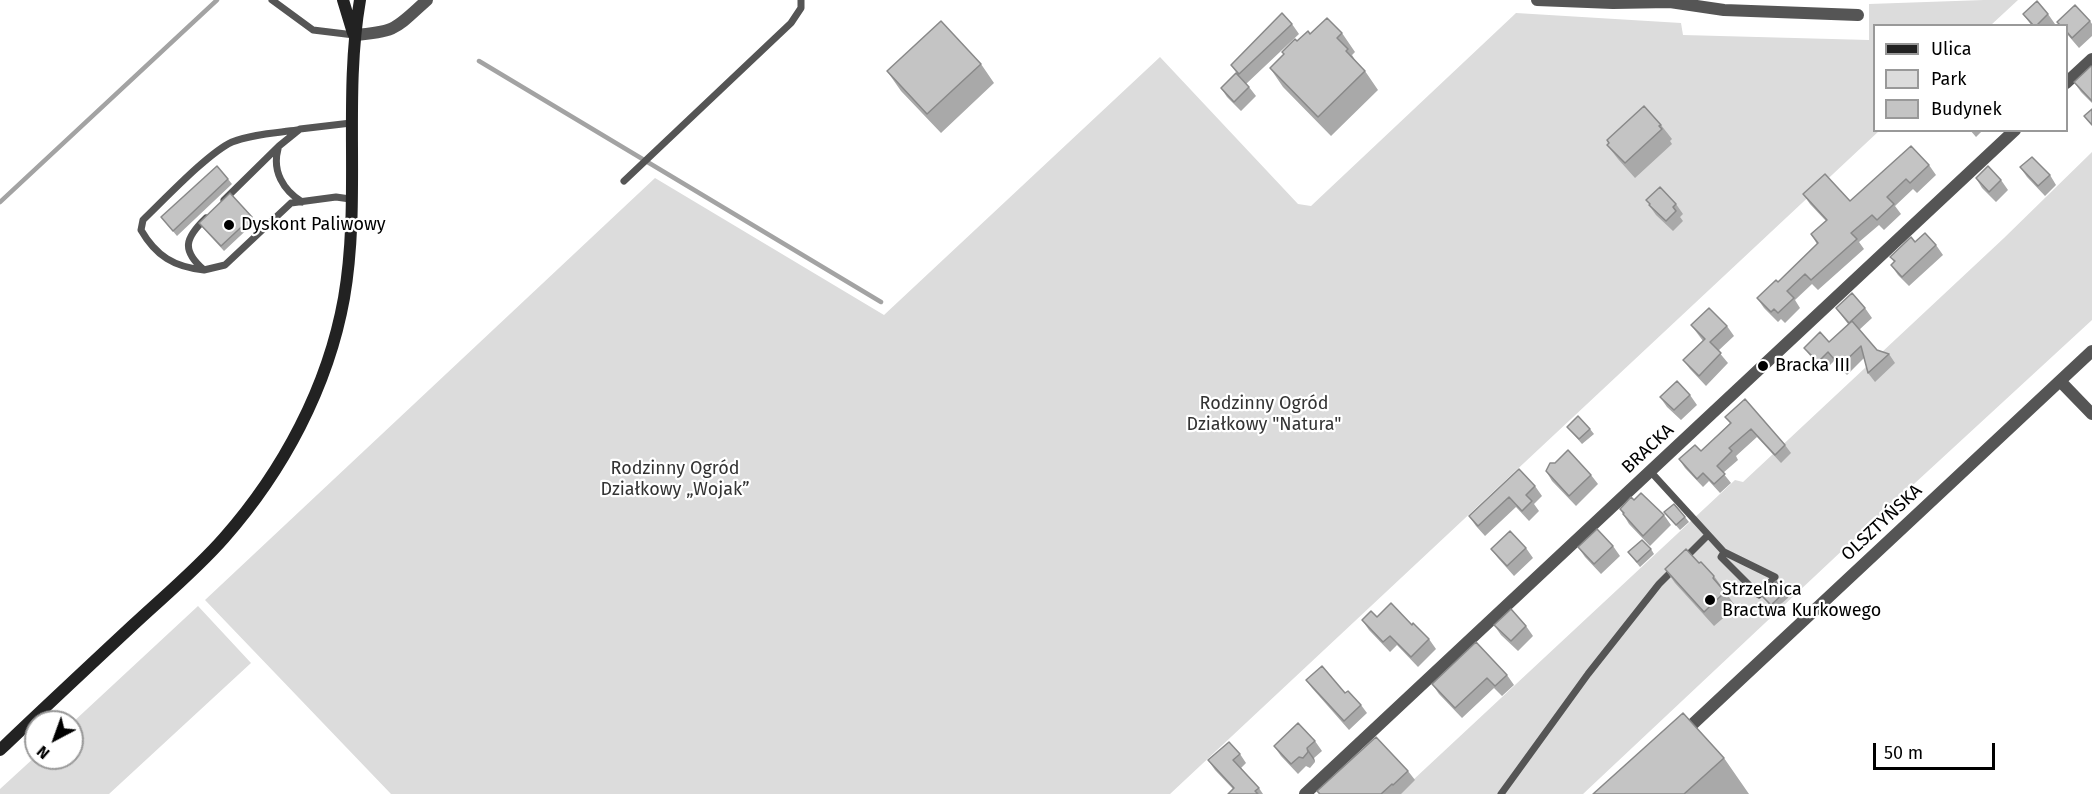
<!DOCTYPE html>
<html>
<head>
<meta charset="utf-8">
<style>
	body { margin:0 }
	#map { position:relative; width:2092px; height:794px; overflow:hidden; background:#fff; font-family:"Fira Sans",sans-serif }
	canvas { display:block }
	.legend { position:absolute; left:1873px; top:24px; width:195px; height:108px; box-sizing:border-box; background:#fff; border:2px solid #999; margin:0; padding:8px 10px; list-style:none; font-size:18px; color:#000 }
	.legend li { display:flex; align-items:center; gap:12px; height:30px }
	.legend b { width:30px; border:2px solid #999 }
	.north { position:absolute; left:24px; top:710px; width:60px; height:60px; box-sizing:border-box; background:#fff; border:2px solid #999; border-radius:50%; rotate:221deg; font-size:16px; font-weight:700; line-height:24px; text-align:center; color:#000 }
	.north::after { content:''; display:block; margin:auto; width:21px; height:27px; background:#000; clip-path:polygon(50% 0,100% 100%,50% 72%,0 100%) }
	.scale { position:absolute; left:1873px; top:743px; width:122px; height:27px; box-sizing:border-box; border:3px solid #000; border-top:0; padding-left:8px; font-size:18px; line-height:21px; white-space:nowrap; color:#000; -webkit-text-stroke:4px #fff; paint-order:stroke }
</style>
</head>
<body>
<div id="map">
<canvas width="2092" height="794"></canvas>
<ul class="legend">
<li><b style="height:8px;background:#222"></b>Ulica</li>
<li><b style="height:16px;background:#dcdcdc"></b>Park</li>
<li><b style="height:16px;background:#c4c4c4"></b>Budynek</li>
</ul>
<div class="north">N</div>
<div class="scale">50 m</div>
</div>
<script>
const context = document.querySelector('canvas').getContext('2d');
context.lineJoin = 'round';
function paint(path, color) {
  context.fillStyle = color;
  context.fill(path, 'evenodd');
}
function strokePath(path, color, width, dash) {
  context.strokeStyle = color;
  context.lineWidth = width;
  context.lineCap = dash ? 'butt' : 'round';
  context.setLineDash(dash || []);
  context.stroke(path);
}
function write(font, color, halo, rows, align = 'center') {
  context.font = font + ' "Fira Sans",sans-serif';
  context.lineWidth = 4.5;
  context.setLineDash([]);
  context.textBaseline = 'middle';
  context.strokeStyle = halo;
  context.fillStyle = color;
  for (const [text, x, y, turn = 0] of rows) {
    context.save();
    context.translate(x, y);
    context.rotate((+turn || 0) * Math.PI / 180);
    context.textAlign = isNaN(turn) ? turn : align;
    if (halo) context.strokeText(text, 0, 0);
    context.fillText(text, 0, 0);
    context.restore();
  }
}
const green = new Path2D(`
	M1984 0H2018L1991 25 1874 26V130L1879 131 1170 794H391L205 600 655 178 884 315 1160 57 1298 204 1311 206 1516 13 1681 23 1683 35 1869 40V4Z
	M2092 152V320L1864 530 1583 794H1398L1735 480 1743 482 2004 238Z
	M198 606 251 663 109 794H0V789L36 756V758H72V723Z`);
const stream = new Path2D(`
	M479 61 881 302
	M0 202 217 0`);
const lane = new Path2D(`
	M272 0 313 30 354 35
	M278 149C272 171 283 190 302 202
	M624 181 791 23 801 8V0
	M224 200 279 146 300 129 351 123
	M206 218C185 238 181 250 204 270L225 265 291 203 336 197 350 199
	M204 270C174 267 156 256 141 230L143 220C164 200 208 153 232 142 252 134 276 133 297 130
	M1650 471 1724 552 1775 577 1759 595 1721 557 1724 552
	M1685 558 1708 535
	M1501 794 1588 674 1659 584 1675 568`);
const street = new Path2D(`
	M1537 0 1613 3 1670 2 1724 10 1858 15
	M354 35C397 32 396 28 427 0
	M2066 83 2092 59
	M2060 381 2092 414
	M1681 735 2092 351
	M1305 794 2015 130`);
const secondary = new Path2D(`
	M343 0 353 33
	M0 750C44 708 88 667 132 626 163 597 196 570 224 538 283 471 328 387 344 298 361 200 343 98 360 0`);
const wall = new Path2D(`
	M2023 14H2048L2055 24 2053 26H2032Z
	M2090 21 2092 24V36L2079 48 2067 34V26H2060L2057 22Z
	M1292 24 1299 34 1246 84 1238 75 1231 65Z
	M1342 33 1355 52 1352 55 1358 65 1365 71 1378 90 1331 136 1283 87 1270 68 1297 41 1310 34Z
	M981 64 994 83 941 133 901 91 887 71Z
	M2092 67V103L2081 92 2074 82Z
	M1249 87 1256 96 1241 111 1227 97 1221 88Z
	M1661 125 1672 139 1670 141 1672 144 1635 178 1618 159 1607 145Z
	M1970 130H1983L1976 137Z
	M1929 165 1936 175 1917 193 1913 189 1895 206 1901 214 1884 230 1879 225 1859 242 1864 249 1818 290 1812 284 1795 300 1800 308 1785 323 1781 319 1778 322 1764 308 1757 298 1778 282 1817 244 1811 234 1826 221 1810 204 1803 194 1850 201Z
	M2020 167 2050 175 2056 185 2045 196 2027 177Z
	M1976 178 2001 180 2008 190 1996 202 1982 188Z
	M228 179 232 184 177 236 161 217Z
	M1646 200 1676 204 1683 214 1680 217 1683 221 1673 231 1656 215 1649 205 1650 204Z
	M252 217 255 222 224 251 203 228 199 223Z
	M1915 242 1936 245 1943 255 1909 286 1898 275 1891 265 1894 262 1890 257Z
	M1836 308H1865L1872 318 1859 330 1877 350 1889 354 1895 363 1875 382 1868 373 1864 358 1847 375 1834 361 1824 371 1811 357 1804 348 1829 342 1848 324Z
	M1691 325 1727 326 1734 336 1718 351 1728 363 1706 386 1690 369 1683 360 1703 341Z
	M1690 395 1697 405 1681 420 1667 407 1660 397Z
	M1725 417 1785 445 1791 453 1781 463 1757 437 1736 456 1738 460 1723 473 1731 483 1720 493 1709 481 1703 487 1685 468 1679 459 1701 451 1730 423Z
	M1567 427 1590 429 1594 434 1582 444Z
	M1555 463 1591 475 1598 484 1576 506 1552 481 1546 471Z
	M1519 469 1535 486 1542 496 1534 504 1539 511 1529 521 1516 507 1485 536 1476 526 1469 516Z
	M1634 500 1664 515 1671 525 1650 546 1629 524 1620 509Z
	M1664 512 1685 517 1689 522 1680 530Z
	M1613 546 1620 556 1601 574 1585 557 1578 547Z
	M1526 548 1533 558 1514 576 1498 558 1491 549Z
	M1651 549 1654 554 1640 567 1628 552Z
	M1699 563 1714 576 1736 607 1714 626 1675 583 1665 569Z
	M1785 592 1789 597 1774 610 1761 595Z
	M1377 617 1412 625 1429 639 1436 649 1418 667 1397 645 1390 652 1369 630 1362 620Z
	M1494 625 1526 626 1533 636 1518 651 1501 635Z
	M1507 675 1514 685 1502 696 1494 688 1462 718 1439 694 1432 684Z
	M1306 680 1361 705 1367 713 1349 730 1312 688Z
	M1315 741 1322 751 1314 758 1315 762 1310 768 1306 766 1298 774 1281 756 1274 746Z
	M1240 754 1246 763 1241 768 1259 788 1263 794H1228L1233 789 1215 770 1208 760Z
	M1724 758 1749 794H1593Z
	M1408 771 1415 780 1401 794H1319L1317 791Z`);
const shadedWall = new Path2D(`
	M1307 748 1314 758 1315 762 1308 752Z`);
const building = new Path2D(`
	M2037 1 2048 14 2036 26H2034L2023 14Z
	M2075 5 2090 21 2072 38 2067 32V26H2061L2057 22Z
	M1282 13 1292 24 1239 74 1231 65Z
	M1327 18 1342 33 1337 38 1348 49 1346 51 1365 71 1318 117 1270 68 1284 54 1282 52 1295 39 1297 41 1308 31 1310 34Z
	M941 21 981 64 927 114 887 71Z
	M2091 66 2092 67V101L2074 82Z
	M1236 73 1249 87 1234 102 1221 88Z
	M1644 106 1661 125 1659 126 1662 129 1625 163 1607 145 1609 143 1607 140Z
	M2092 109V125L2084 116Z
	M1911 146 1929 165 1910 183 1906 179 1887 197 1894 204 1877 220 1872 215 1851 233 1857 239 1811 280 1805 274 1787 291 1794 298 1778 313 1774 309 1771 312 1757 298 1776 280 1778 282 1818 243 1811 234 1827 220 1803 194 1825 174 1850 201Z
	M2032 157 2050 175 2038 186 2020 167Z
	M217 166 228 179 173 231 161 217Z
	M1988 166 2001 180 1989 192 1976 178Z
	M1660 187 1676 204 1673 207 1676 211 1666 221 1649 205 1650 204 1646 200Z
	M230 193 252 217 221 246 199 223Z
	M1925 233 1936 245 1902 277 1891 265 1895 261 1890 257 1911 237 1915 242Z
	M1852 293 1865 308 1849 323 1836 308Z
	M1709 308 1727 326 1710 342 1721 353 1699 376 1683 360 1705 339 1691 325Z
	M1852 321 1877 350 1889 354 1868 373 1861 346 1840 366 1828 352 1818 362 1804 348 1820 332 1829 342Z
	M1677 381 1690 395 1674 410 1660 397Z
	M1745 399 1785 445 1775 455 1751 429 1729 448 1732 451 1717 466 1725 474 1714 484 1703 473 1697 479 1679 459 1695 445 1701 451 1731 423 1725 417Z
	M1578 416 1590 429 1579 439 1567 427Z
	M1568 450 1591 475 1569 496 1546 471 1550 463H1555Z
	M1519 469 1535 486 1526 495 1532 501 1522 511 1509 497 1478 526 1469 516Z
	M1641 493 1664 515 1643 536 1623 514 1624 513 1620 509 1631 497 1634 500Z
	M1674 504 1685 517 1676 525 1664 512Z
	M1597 529 1613 546 1594 564 1578 547Z
	M1510 531 1526 548 1507 566 1491 549Z
	M1642 540 1651 549 1637 562 1628 552Z
	M1686 549 1699 563 1701 562 1714 576 1713 578 1725 592 1704 612 1665 569Z
	M1776 581 1785 592 1771 605 1761 595Z
	M1391 603 1412 625 1413 623 1429 639 1411 657 1390 636 1383 642 1362 620 1371 611 1377 617Z
	M1511 609 1526 626 1511 641 1494 625Z
	M1476 642 1507 675 1495 686 1487 678 1455 708 1432 684Z
	M1322 666 1345 693 1348 691 1361 705 1344 721 1306 680Z
	M1683 713 1724 758 1684 794H1593Z
	M1298 723 1315 741 1307 748 1308 752 1303 758 1299 757 1291 764 1274 746Z
	M1376 737 1408 771 1393 785 1392 784 1381 794H1320L1317 791Z
	M1229 742 1240 754 1233 760 1259 788 1255 791 1258 794H1228L1234 788 1208 760Z`);
const markers = [
	[229,225,6,"#000"],
	[1763,366,6,"#000"],
	[1710,600,6,"#000"]
];
const poiNames = [
	["Dyskont Paliwowy",241,225],
	["Bracka III",1775,366],
	["Strzelnica",1722,590],
	["Bractwa Kurkowego",1722,611]
];
const parkNames = [
	["Rodzinny Ogród",1264,404],
	["Działkowy \"Natura\"",1264,425],
	["Rodzinny Ogród",675,469],
	["Działkowy „Wojak”",675,490]
];
const streetNames = [
	["BRACKA",1648,449,-43],
	["OLSZTYŃSKA",1882,523,-43]
];
paint(green, '#dcdcdc');
strokePath(stream, '#a3a3a3', 4.5);
strokePath(lane, '#555', 7);
strokePath(street, '#555', 12);
strokePath(secondary, '#222', 12);
paint(wall, '#a9a9a9');
paint(shadedWall, '#898989');
paint(building, '#c4c4c4');
strokePath(building, '#898989', 1.5);
for (const [x, y, r, color] of markers) {
  const dot = new Path2D();
  dot.arc(x, y, r, 0, 2 * Math.PI);
  context.fillStyle = color;
  context.fill(dot);
  strokePath(dot, '#fff', 2);
}
write('18px', '#000', '#fff', poiNames, 'left');
write('18px', '#333', '#fff', parkNames);
write('18px', '#000', '#fff', streetNames);
</script>
</body>
</html>
